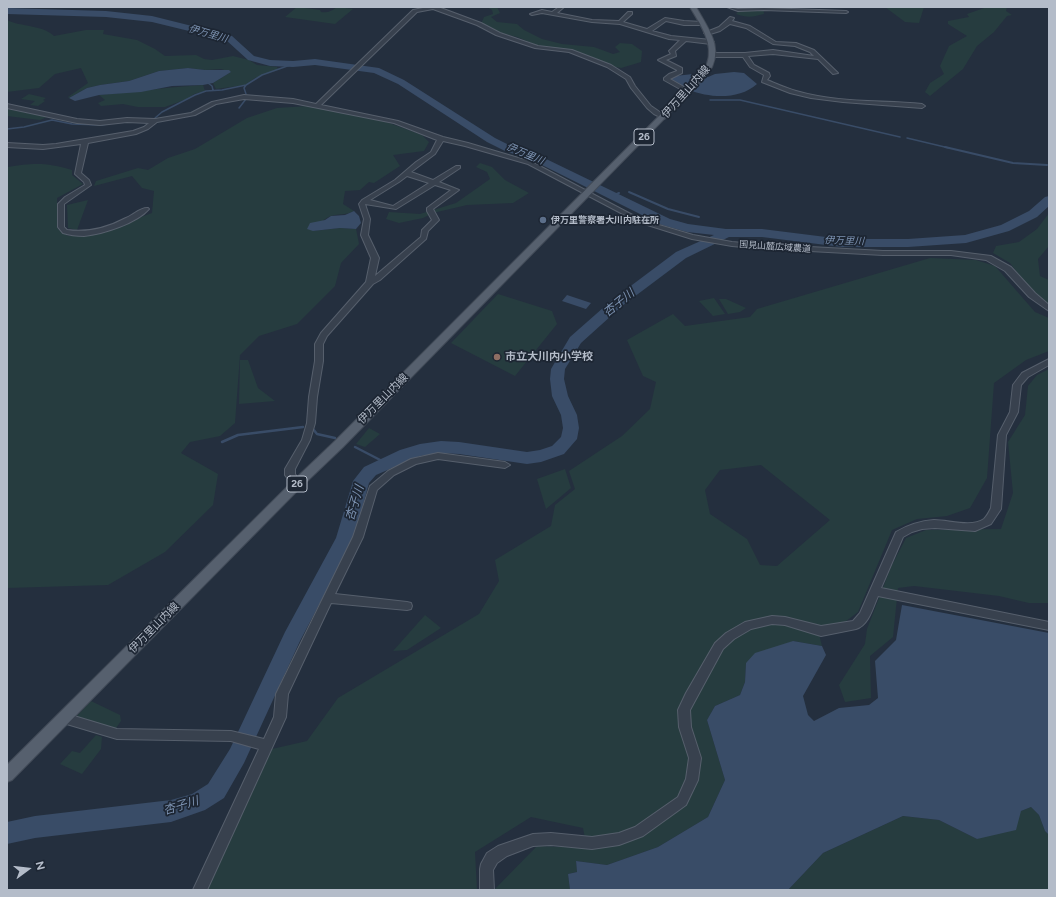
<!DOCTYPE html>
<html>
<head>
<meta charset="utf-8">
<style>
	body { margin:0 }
	#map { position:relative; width:1056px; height:897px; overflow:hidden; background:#242f3e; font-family:Figtree,sans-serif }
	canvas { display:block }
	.frame { position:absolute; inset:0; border:8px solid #b4bcc9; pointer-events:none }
	.north { position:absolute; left:8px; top:849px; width:40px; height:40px; -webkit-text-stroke:3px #1d2633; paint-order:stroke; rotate:75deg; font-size:11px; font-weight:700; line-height:16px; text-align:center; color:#b4bcc9 }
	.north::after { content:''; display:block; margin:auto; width:14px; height:18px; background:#b4bcc9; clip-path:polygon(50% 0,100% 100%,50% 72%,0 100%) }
</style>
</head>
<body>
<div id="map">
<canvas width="1056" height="897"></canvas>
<div class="frame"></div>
<div class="north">N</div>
</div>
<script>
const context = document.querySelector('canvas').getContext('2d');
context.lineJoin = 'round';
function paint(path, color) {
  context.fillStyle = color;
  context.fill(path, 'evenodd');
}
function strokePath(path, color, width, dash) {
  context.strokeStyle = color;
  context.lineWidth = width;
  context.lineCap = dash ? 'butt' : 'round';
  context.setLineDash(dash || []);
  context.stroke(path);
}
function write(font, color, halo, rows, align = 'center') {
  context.font = font + ' Figtree,"Noto Sans JP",sans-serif';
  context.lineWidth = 3.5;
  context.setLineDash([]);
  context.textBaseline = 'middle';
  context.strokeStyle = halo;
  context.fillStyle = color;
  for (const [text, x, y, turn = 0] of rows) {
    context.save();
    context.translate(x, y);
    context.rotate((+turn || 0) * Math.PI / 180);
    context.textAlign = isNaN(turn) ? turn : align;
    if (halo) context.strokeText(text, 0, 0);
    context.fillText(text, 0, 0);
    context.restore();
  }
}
const green = new Path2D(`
	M297 7 320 10 321 12C328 13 332 11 337 7L353 9 335 24 285 17Z
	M487 7H497L500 13 491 17 497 22 517 24 524 30 542 39 562 44 594 47 613 54 620 52 615 47 620 43 632 44 642 51 641 62 621 68 611 66 572 50 536 45 517 37 496 32 481 24 484 17 493 14 492 10Z
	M733 7H763L764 14C752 17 748 18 736 14L739 11Z
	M885 7H924L919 23 905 22Z
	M987 7H1007L1006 11 1012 15 1007 16 994 32 977 46 963 69 930 96 925 92 930 83 944 74 940 66 949 46 967 36 948 24V21L969 17 967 14Z
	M7 20C21 27 43 25 54 36L86 30H104L103 34 137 40 155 49 165 56 196 55 204 59 212 60 233 56 249 60 257 65 277 67 278 70 255 78 245 85 216 89 213 83 231 72 221 69 205 70 188 68 159 71 129 81 100 85 87 88 69 98 68 97 88 83 81 68 55 74 39 88 7 92Z
	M203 85 205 91 194 94 187 99 165 107H138L123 104 101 106 98 103 105 100 99 95C134 92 168 87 203 85Z
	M29 94 46 98 43 100 45 101 38 106 30 105 35 101 21 99Z
	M308 106 381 120 422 135 429 142 424 151 393 155 400 166 374 183 369 182 360 190 345 191 343 204 354 211C344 216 339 213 331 216 324 218 318 226 313 231L340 228 356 229 359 244 341 263 335 286 297 324 259 336 240 355 235 423 220 436 190 442 181 453 218 474 213 505 165 552 108 585 7 588V167C33 163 46 162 72 170V175L83 184 57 198V228L68 236H89L152 213 154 191 142 188 132 176 94 186 96 181 138 168 148 170 168 158 195 149 247 118 277 108Z
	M7 109 47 117 40 120 7 116Z
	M480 163 492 167 505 180 529 193 513 203 467 205 433 213 423 218 399 223 386 219 389 212 420 214 456 203 490 179 487 172 476 167Z
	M88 200 77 230 68 228 67 205Z
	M1049 213V246L1038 259 1040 276 1049 280V304L1030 290 1010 263 993 253 996 246 1019 242 1037 229Z
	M930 258 976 260 995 266 1035 312 1049 318V351L1026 360 994 383 987 478 970 508 947 516 917 519 892 530 858 612 841 625 818 630 822 646 793 641 746 663 745 682 740 695 715 706 707 720 725 780 708 817 658 847 607 865 576 861 577 872 568 874 570 890H494L537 846 587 848 583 828 531 817 475 852 477 890H207L272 749 307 741 338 698 479 614 499 581 495 560 551 526 555 505 575 489 569 471 622 436 650 409 656 382 643 376 627 340 673 314 685 326 750 317 757 309ZM761 465 830 520 777 566 760 565 747 539 710 514 705 490 720 470Z
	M498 294 552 311 557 324 515 376 451 343Z
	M714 298 725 314 713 316 699 301Z
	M719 299H726L746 308 740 312 728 314Z
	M240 360H248L258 388 275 401 239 404Z
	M1049 369V603H1029L999 596 914 586 898 588 893 637 870 656 871 698 845 702 839 685 865 644 867 629 891 567 906 538 926 530 1001 529 1013 493 1008 442 1025 415 1028 386 1037 375Z
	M369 428 380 434 365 447 356 444Z
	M565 469 571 488 546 509 537 479Z
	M425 615 441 628 407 650 393 651Z
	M91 701 120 715 121 721 116 728 76 717Z
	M96 735 102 737 101 749 82 774 60 764 72 751 80 753Z
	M1031 807 1039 815 1045 831 1049 835V890H788L823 853 903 816 939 820 977 839 1021 811Z`);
const water = new Path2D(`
	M188 68 205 70H229L231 72 213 83 203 85 172 86 141 92 99 95 75 101 69 98 87 88 100 85 129 81 159 71Z
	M734 72 744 73 757 84C739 100 710 98 689 90 683 88 675 84 671 79L675 76 693 74 708 77 715 74Z
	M354 211 359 216 361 223 356 229 340 228 313 231 307 229 310 223 325 220 331 216 345 215Z
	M567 295 591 303 586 309 562 301Z
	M902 605 1049 633V835L1045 831 1039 815 1031 807 1021 811 1016 830 977 839 939 820 903 816 823 853 788 890H570L568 874 577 872 576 861 607 865 658 847 708 817 725 780 707 720 715 706 740 695 745 682 746 663 755 653 793 641 822 646 826 655 803 696 808 715 814 721 839 708 869 705 878 698 875 661 896 640Z`);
const streamFar2 = new Path2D(`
	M208 83 212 86 213 90
	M246 85 244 88 246 94
	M710 100H740L900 137
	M239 108 246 99
	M155 118 162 112 195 95 206 91 222 90 246 85 262 75 293 64
	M122 122H135
	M7 129 24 127 52 120 72 124 102 125 113 123
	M907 138 949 148`);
const streamFar1 = new Path2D(`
	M945 147 1013 163 1047 165
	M629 192 668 209 699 217
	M612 196 619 193`);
const stream = new Path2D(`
	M313 429 317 434 335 438
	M222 442 238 435 303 427
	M355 447 386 463`);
const river = new Path2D(`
	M7 8 106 11 152 16 232 36 254 56 270 60 293 61 315 59 379 68 404 80 495 138 513 147 540 156 670 219 688 224 726 229H762L842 239H908L965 235 1001 225 1029 211 1045 197 1049 196V206L1037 217 1009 231 966 243 908 247H842L762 237H729L686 258 622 306 581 343 565 369 564 379 568 396 577 415 579 428 577 439 564 454 541 462 527 464 459 454 441 453 420 456 376 475 369 483 354 538 300 641 244 763 224 798 205 810 171 822 35 838 7 844V822L35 816 171 800 192 794 208 784 230 749 285 632 336 538 353 481 364 467 400 450 420 444 441 441 459 442 527 452 540 450 552 446 561 437 563 428 561 415 552 396 550 379 551 369 570 337 612 300 676 252 714 235 687 232 662 225 532 160 505 151 487 142 398 84 374 73 315 65 293 67 270 66 248 60 226 40 152 22 106 17 7 14Z`);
const minor = new Path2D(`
	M428 7H438L481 23 500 33 538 46 572 50 611 65 630 77 635 86 651 106 667 117 664 119 654 114 647 108 631 88 626 79 607 67 569 52 535 48 496 35 477 25 433 9 417 12 321 105 398 121 443 137 468 143 532 162 642 220 693 235 732 242 755 244 883 251H951L991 256 1011 267 1035 293 1049 305V311L1029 297 1005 271 986 260 951 255H883L755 248 732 246 692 239 638 222 528 164 465 146 443 141 435 154 411 172 433 180 456 166H460V168L439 182 459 190 433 209 439 220 428 231 426 239 380 280 373 284 327 336 323 344V361L317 397 315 423 310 440 295 469V474L302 484 300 486H294L285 475V469L302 440 307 423 309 397 315 361V344L321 333 366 282 371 258 361 235 364 219 359 204 362 200 395 180 416 162 431 152 437 140 394 123 293 103 244 99 216 104 195 115 157 122 148 129 136 134 88 143 81 173 89 180 91 185 64 204V227L67 230C88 233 107 228 126 218 133 215 141 207 148 208L149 209C137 223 103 234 84 236 77 236 69 235 63 233L58 227V204L65 197 85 185 84 182 75 174 81 144 43 149 7 147V143L43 145 56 144 133 131 144 127 149 123 127 122 100 125 77 123 7 108V104L77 119 100 121 127 118 155 119 191 113 212 102 244 95 293 99 316 104 413 10ZM407 176 429 183 393 206 370 200 399 182ZM435 185 451 190 427 208V211L432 220 422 230 421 237 375 276 379 258 368 235 370 219 365 204 396 209Z
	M559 7H564L557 13 592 20 619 21 628 12H632V14L623 22 647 29 665 18 684 21 702 22 705 24 704 25H684L666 21 652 31 671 36 711 40 714 42 711 44 686 41 675 51 676 56 666 60 682 68V73L670 79 691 91V93L689 94 664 80V78L669 74 677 71V70L658 60 671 54 669 51 680 40 669 39 620 24 592 22 542 13 532 15 530 14 542 10 552 12Z
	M727 7 738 9 764 8 846 11 848 12 846 13 764 10 738 11Z
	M730 17 734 18 732 21 750 26 776 42 796 43 814 50 838 73 833 74 818 59 773 54 748 56 754 65 769 73 770 76 767 80C777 84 786 88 796 91 837 103 880 100 922 104L925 106 922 108 843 102 811 98 790 93 762 82 764 75 750 67 743 57H714L711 55 714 53H745L773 50 814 56 810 52 795 46 773 44 746 28 730 24 720 31 707 35 704 33 719 27Z
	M1049 359V365L1028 377 1021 385 1018 412 1006 435 1001 509 991 524 975 531 935 528 922 529 912 532 903 537 881 588 1049 622V630L878 596C873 607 869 625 856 629L821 636 785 625 772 624 751 629 734 639 723 649 690 710 691 727 701 758 698 780 686 805 643 836 619 845 592 849 551 845 533 846 507 856 497 863 493 870 494 890H480V869L481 864 487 853 498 846 533 834 551 833 592 837 619 833 635 827 678 797 686 779 689 758 679 727 678 710 686 693 715 643 726 633 745 622 772 616 785 617 821 626 853 621 860 613 896 532C908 525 920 521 934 520 949 520 971 528 984 519 987 516 989 512 991 508L998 435 1010 412 1013 385 1022 373Z
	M438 453 505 462 510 465 505 468 438 459 416 464 394 475 377 490 363 537 335 594 407 602 411 603 412 606 411 609 407 610 331 603 288 694 286 717 207 890H193L259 749 231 741 117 739 60 722 58 718 60 714 64 713 117 729 231 731 264 739 274 717 276 694 353 537 370 486 388 471 411 459Z`);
const major = new Path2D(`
	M690 7H696C709 30 725 49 708 74L343 447 301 487 12 780 7 782V765L293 481 335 441 703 72C718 49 702 27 690 7Z`);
const markers = [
	[543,220,4,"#5c6f8a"],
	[497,357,4,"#8d6e63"]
];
const farPoinames = [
	["伊万里警察署大川内駐在所",551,220]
];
const farStreetnames = [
	["国見山麓広域農道",775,247,4]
];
const farWaternames = [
	["伊万里川",208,34,16],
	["伊万里川",525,154,23],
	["伊万里川",844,241,2]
];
const shields = [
	[644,137,20],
	[297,484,20]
];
const shieldNames = [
	["26",644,137],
	["26",297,484]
];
const streetNames = [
	["伊万里山内線",686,92,-48],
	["伊万里山内線",383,399,-45],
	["伊万里山内線",154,628,-45]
];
const poiNames = [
	["市立大川内小学校",505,357]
];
const waterNames = [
	["杏子川",619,303,-39],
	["杏子川",355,503,-73],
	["杏子川",181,806,-17]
];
paint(green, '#263c3f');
paint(water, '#394c67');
strokePath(streamFar2, '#394c67', 1.5);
strokePath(streamFar1, '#394c67', 2);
strokePath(stream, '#394c67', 2.5);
paint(river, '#394c67');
strokePath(minor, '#565f6c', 2);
strokePath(major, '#414a57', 2);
paint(minor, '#38414e');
paint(major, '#56606e');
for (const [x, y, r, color] of markers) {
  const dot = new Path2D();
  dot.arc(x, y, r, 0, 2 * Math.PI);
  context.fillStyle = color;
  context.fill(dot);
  strokePath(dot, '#1d2633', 1.5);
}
write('bold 9px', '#b4bcc9', '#1d2633', farPoinames, 'left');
write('9px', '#b4bcc9', '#1d2633', farStreetnames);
write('italic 10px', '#7c92b1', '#1d2633', farWaternames);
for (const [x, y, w] of shields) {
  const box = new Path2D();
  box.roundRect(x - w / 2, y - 8, w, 16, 3);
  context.fillStyle = '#1d2633';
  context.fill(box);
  strokePath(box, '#b4bcc9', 1);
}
write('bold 10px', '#b4bcc9', null, shieldNames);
write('11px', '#b4bcc9', '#1d2633', streetNames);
write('bold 11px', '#b4bcc9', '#1d2633', poiNames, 'left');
write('italic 12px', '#7c92b1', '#1d2633', waterNames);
</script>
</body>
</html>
